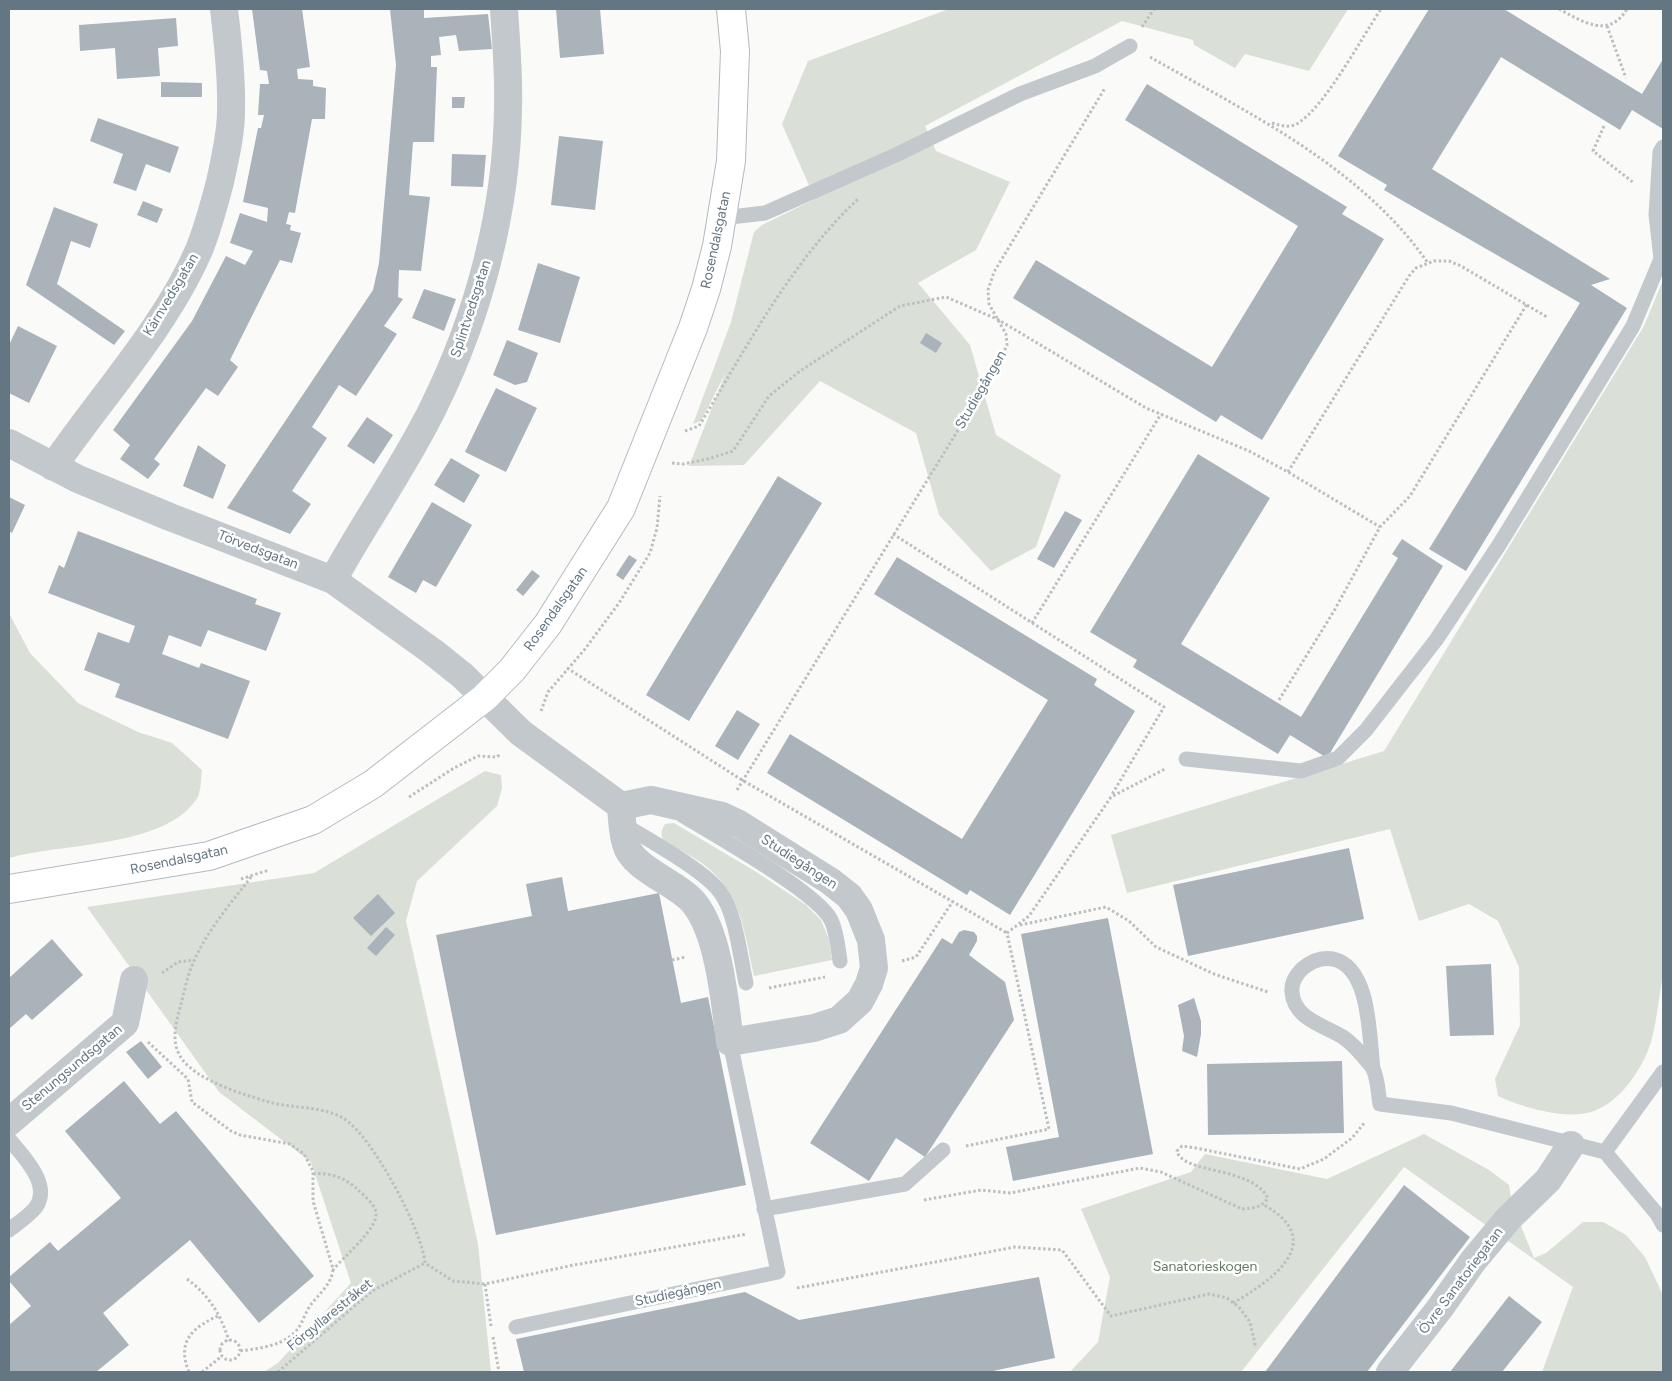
<!DOCTYPE html>
<html>
<head>
<meta charset="utf-8">
<style>
	body { margin:0 }
	#map { position:relative; width:1672px; height:1381px; overflow:hidden; background:#fafaf8; font-family:Figtree,sans-serif }
	canvas { display:block }
	.frame { position:absolute; inset:0; border:10px solid #657683; pointer-events:none }
</style>
</head>
<body>
<div id="map">
<canvas width="1672" height="1381"></canvas>
<div class="frame"></div>
</div>
<script>
const context = document.querySelector('canvas').getContext('2d');
context.lineJoin = 'round';
function paint(path, color) {
  context.fillStyle = color;
  context.fill(path, 'evenodd');
}
function strokePath(path, color, width, dash) {
  context.strokeStyle = color;
  context.lineWidth = width;
  context.lineCap = dash ? 'butt' : 'round';
  context.setLineDash(dash || []);
  context.stroke(path);
}
function write(font, color, halo, rows, align = 'center') {
  context.font = font + ' Figtree,sans-serif';
  context.lineWidth = 5;
  context.setLineDash([]);
  context.textBaseline = 'middle';
  context.strokeStyle = halo;
  context.fillStyle = color;
  for (const [text, x, y, turn = 0] of rows) {
    context.save();
    context.translate(x, y);
    context.rotate((+turn || 0) * Math.PI / 180);
    context.textAlign = isNaN(turn) ? turn : align;
    if (halo) context.strokeText(text, 0, 0);
    context.fillText(text, 0, 0);
    context.restore();
  }
}
const green = new Path2D(`
	M949 9H1348L1309 71 1245 54 1235 68 1194 45 1193 40 1122 21 925 126 936 151 1010 182 976 250 918 283 970 345 996 435 1061 475 1036 547 991 571 939 515 916 433 820 381 744 465 689 466 726 372 701 421 693 424 731 322 754 232 762 225 815 199 782 124 808 61Z
	M1663 280V974C1659 996 1657 1020 1651 1042 1643 1068 1621 1101 1594 1111 1568 1121 1521 1107 1498 1096L1495 1079 1520 1025 1519 967 1498 921 1469 904 1419 921 1390 829 1127 893 1111 835 1384 751 1644 326Z
	M9 613 30 653 78 703 138 732 172 743 202 770C201 778 201 794 196 800 162 848 61 843 9 858Z
	M485 771 501 775 502 788 497 806 417 881 406 921 478 1244 491 1372H264L278 1363 351 1283 311 1162 219 1092 87 907 314 873Z
	M674 823 758 873 806 905 821 920 829 939 832 960 754 976C745 936 742 896 708 868 696 857 678 850 664 842 660 835 661 831 665 824Z
	M1424 1134 1489 1170 1509 1185 1512 1204 1534 1258 1546 1253 1583 1222H1603L1626 1235 1645 1257 1663 1295V1372H1542L1573 1287 1404 1167 1241 1372H1070L1098 1342 1110 1277 1081 1209 1191 1172 1205 1154 1327 1179Z`);
const building = new Path2D(`
	M252 9H302L310 67 297 69 298 79 313 80V86L326 88 325 119H312L295 213 289 212 286 224 291 225 290 230 301 233 292 263 280 260 230 360 238 367 218 396 206 388 154 459 160 464 148 479 120 459 130 445 113 430 192 321 226 256 245 265 253 251 230 243 240 213 267 222 268 208 243 202 258 128H261L264 115H258L260 84H269L267 71 260 70Z
	M390 9H424V18L488 14 492 49 459 51 456 35 439 37 441 55 431 56V67H437L434 142H413L409 195 430 197 421 271 399 270 398 297 403 299 384 326 397 334 356 396 339 385 312 427 327 438 292 491 311 504 290 534 227 508 373 290 379 263 396 65Z
	M556 9H600L604 54 560 58Z
	M1429 9H1504L1642 94 1663 59V129L1632 110 1620 130 1501 57 1432 169 1610 279 1591 285 1627 308 1466 571 1429 549 1580 303 1384 190 1387 185 1338 156Z
	M176 18 178 46 158 48 160 76 117 79 115 48 80 51 79 25Z
	M161 82 202 83V97H161Z
	M1147 84 1347 207 1342 214 1384 239 1262 440 1221 415 1216 422 1013 298 1036 260 1212 367 1298 226 1125 120Z
	M452 97H465L464 108H452Z
	M98 118 179 147 170 173 146 164 136 191 113 183 123 154 90 141Z
	M559 136 603 141 595 210 551 205Z
	M452 154 486 155 483 187 451 186Z
	M143 201 163 209 157 223 137 215Z
	M54 207 98 224 90 248 71 241 57 284 125 331 114 345 26 285Z
	M538 263 580 277 560 343 518 330Z
	M424 289 456 299 444 331 412 318Z
	M18 326 57 346 29 403 9 393V345Z
	M926 333 942 343 936 353 920 343Z
	M507 340 538 353 527 382 515 385 493 375Z
	M496 388 537 408 506 472 465 452Z
	M367 417 393 435 374 464 347 446Z
	M198 445 226 465 213 499 183 486Z
	M1198 454 1270 498 1181 644 1301 717 1398 558 1392 554 1402 539 1443 566 1327 758 1290 735 1278 754 1133 667 1137 660 1090 632Z
	M451 458 480 475 464 503 434 485Z
	M778 476 822 503 689 721 646 695Z
	M9 497 25 505 12 533 9 531Z
	M432 502 472 525 436 587 423 580 416 593 388 577Z
	M1065 511 1082 520 1054 568 1037 559Z
	M78 531 257 599 255 604 281 613 266 651 208 630 201 647 169 635 162 654 199 668 201 663 250 681 228 739 115 697 120 684 84 670 98 632 129 643 135 626 48 593 59 565 64 568Z
	M629 555 637 560 623 580 616 575Z
	M897 557 1097 679 1094 685 1135 711 1010 915 970 890 967 895 767 773 790 734 962 839 1048 700 874 594Z
	M532 570 540 576 523 596 516 590Z
	M737 710 760 724 738 760 715 746Z
	M1349 848 1364 919 1188 956 1173 885Z
	M562 877 568 911 659 893 681 1003 708 997 746 1185 496 1235 436 935 532 916 526 884Z
	M378 894 395 913 371 936 353 918Z
	M1108 918 1153 1154 1013 1181 1006 1147 1059 1137 1021 934Z
	M386 927 395 935 376 956 367 948Z
	M964 930 974 932 977 936V941L969 955 1005 982 1014 1020 925 1157 896 1138 869 1181 810 1143 942 938 952 944 959 932Z
	M52 939 83 975 32 1020 26 1014 9 1029V978Z
	M1491 964 1494 1035 1450 1036 1446 966Z
	M1194 998 1201 1021V1034L1197 1057 1182 1051 1184 1036 1178 1005Z
	M141 1041 162 1067 148 1079 126 1052Z
	M1342 1061 1344 1133 1208 1135 1207 1064Z
	M124 1081 160 1124 176 1111 314 1276 259 1323 190 1240 103 1313 129 1345 96 1372H9V1325L31 1306 9 1281V1277L50 1242 58 1251 121 1198 65 1131Z
	M1404 1185 1470 1237 1367 1372H1265Z
	M1039 1277 1055 1358 988 1372H524L516 1339 745 1292 799 1320Z
	M1509 1296 1542 1322 1502 1372H1450Z`);
const path = new Path2D(`
	M1559 9C1583 22 1609 39 1627 9
	M1607 26 1626 78
	M1142 27 1154 9
	M1150 57C1250 114 1360 166 1428 263
	M1272 123C1282 126 1292 129 1301 121 1328 101 1361 39 1381 9
	M1604 126 1593 151 1634 183
	M685 431 699 426C747 347 790 263 858 199
	M672 463 683 464 708 459 733 451 769 396 800 371 900 306 946 297 997 319 1146 408 1249 451 1288 472 1380 527
	M1288 472 1409 276 1416 268 1434 261H1449L1461 266 1547 317
	M893 534 1164 707 1111 796
	M1032 623 1161 414
	M567 668 742 780 1007 933
	M1279 700 1334 611 1380 527 1410 496 1527 304
	M541 711 548 692 585 649 619 603 650 553 657 528 660 496
	M737 790 998 365 1007 345 1006 334 989 304 988 290 994 272 1105 88
	M409 797 454 768 478 756 497 757 500 754
	M251 877C231 903 207 931 194 961 187 976 184 993 180 1008 175 1026 171 1044 182 1059 197 1080 241 1094 266 1101 290 1109 320 1105 343 1118 372 1135 422 1230 425 1263L453 1281 485 1284 574 1265 747 1234
	M241 879 269 870
	M1020 925 1106 907 1129 921 1156 947 1214 974 1268 992
	M672 960 686 957
	M902 961 916 957 953 901
	M162 973 178 962 194 960
	M769 988 825 977
	M148 1042 188 1079 192 1102 231 1131 240 1135 290 1144 304 1154 313 1171V1201L333 1269C332 1283 321 1292 313 1302 305 1311 303 1324 295 1332 282 1346 257 1349 239 1351
	M966 1146 1049 1129 1007 933 1029 916 1111 797 1165 769
	M313 1174C329 1172 345 1178 356 1188 363 1195 374 1203 376 1212 379 1228 344 1256 333 1270
	M924 1200 981 1190 1010 1193 1140 1168 1161 1172 1242 1209C1253 1208 1261 1208 1268 1198 1251 1166 1182 1174 1177 1151L1182 1146 1196 1148 1300 1169 1324 1159 1352 1138 1365 1122
	M187 1279C209 1295 221 1315 229 1341
	M485 1284 491 1326
	M797 1288 1015 1247 1062 1250 1111 1316 1209 1294 1227 1298 1239 1307 1250 1322 1256 1348
	M1233 1303C1273 1280 1328 1241 1264 1205
	M493 1337 499 1372
	M220 1350a10 10 0 1 1 20 0a10 10 0 1 1-20 0Z
	M189 1372C176 1341 193 1327 220 1315
	M202 1372 222 1356
	M278 1372 372 1291 425 1263`);
const lane = new Path2D(`
	M722 218 765 213 898 154 1020 94 1095 66 1130 46
	M1186 759 1301 771 1338 758 1366 730 1436 640 1499 545 1633 326 1661 259 1656 215 1660 152 1663 147
	M682 815C713 834 817 892 831 920 837 932 838 948 840 961
	M623 824C647 839 704 870 720 892 736 913 740 956 746 983
	M1373 1069C1369 1038 1371 967 1333 959 1322 957 1311 961 1302 969 1296 975 1291 983 1292 992 1294 1019 1323 1025 1343 1037 1353 1044 1365 1058 1372 1067 1378 1076 1378 1094 1380 1104L1451 1113 1605 1152 1657 1214 1663 1225
	M9 1139C22 1155 52 1184 36 1207 29 1216 18 1223 9 1230
	M1605 1152 1663 1072
	M764 1209 905 1184 943 1150
	M516 1327 778 1272 730 1042`);
const street = new Path2D(`
	M9 443 78 479 170 517 333 580 433 652 463 676 521 733 621 806C622 818 622 832 626 844 632 869 678 883 694 903 719 933 725 1003 730 1042L814 1028 839 1020 860 1001 869 984 874 968 871 940 859 910 849 896 830 881 739 824 722 816 651 800 621 806
	M53 467C101 397 165 328 199 250 208 228 214 205 220 182 225 159 231 134 231 111 232 77 228 42 224 9
	M333 580C365 521 405 466 434 406 479 315 507 209 508 107 509 74 506 41 504 9
	M9 1122 125 1023 134 980
	M1390 1372 1440 1308 1473 1261 1508 1219 1548 1180 1571 1145`);
const secondary = new Path2D(`
	M9 889 209 856 313 820 373 784 484 698 512 670 548 624 621 508 693 328 706 289 717 246 731 161 735 51 731 9`);
const streetNames = [
	["Rosendalsgatan",716,240,-78],
	["Kärnvedsgatan",171,295,-59],
	["Splintvedsgatan",471,309,-72],
	["Studiegången",981,390,-60],
	["Törvedsgatan",258,550,21],
	["Rosendalsgatan",556,609,-55],
	["Rosendalsgatan",179,860,-12],
	["Studiegången",799,862,33],
	["Stenungsundsgatan",72,1068,-40],
	["Övre Sanatoriegatan",1461,1281,-53],
	["Studiegången",678,1293,-12],
	["Förgyllarestråket",330,1315,-39]
];
const parkNames = [
	["Sanatorieskogen",1205,1267]
];
paint(green, '#dadfd7');
paint(building, '#aab3b9');
strokePath(secondary, '#b3babf', 30);
strokePath(path, '#bbbfc2', 3, [2.5, 2.5]);
strokePath(lane, '#c3c8cc', 15);
strokePath(street, '#c3c8cc', 28);
strokePath(secondary, '#fff', 28);
write('14px', '#657683', '#fff', streetNames);
write('14px', '#687a64', '#fff', parkNames);
</script>
</body>
</html>
